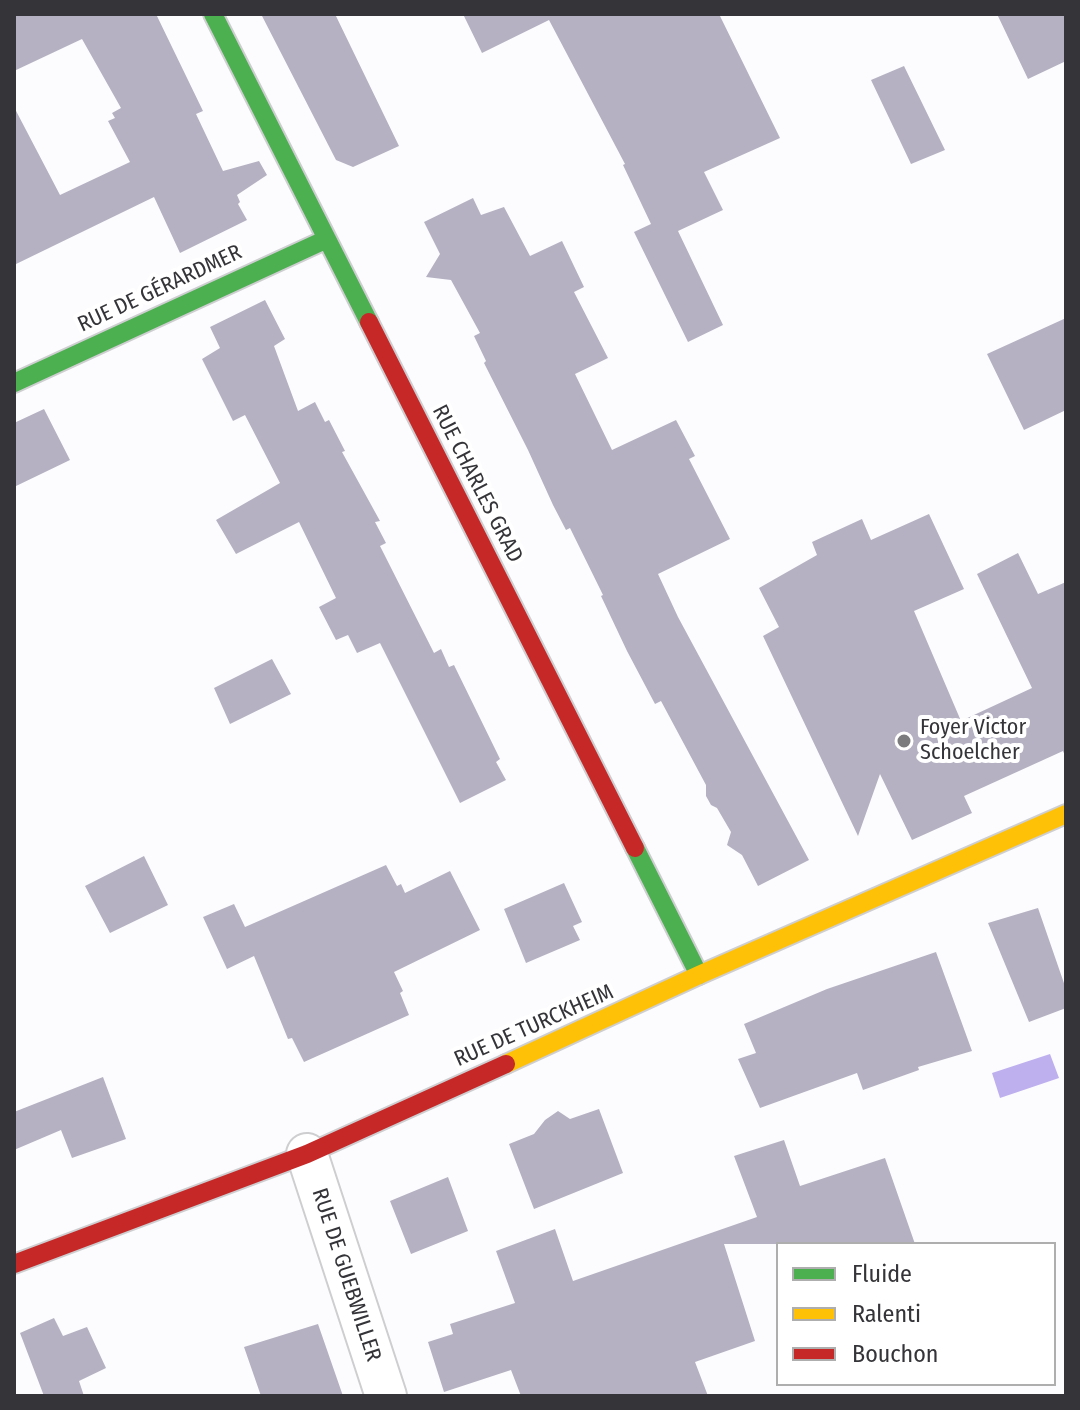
<!DOCTYPE html>
<html>
<head>
<meta charset="utf-8">
<style>
	body { margin:0 }
	#map { position:relative; width:1080px; height:1410px; overflow:hidden; background:#fcfcfe; font-family:"Fira Sans Condensed",sans-serif }
	canvas { display:block }
	.frame { position:absolute; inset:0; border:16px solid #353438; pointer-events:none }
	.legend { position:absolute; left:776px; top:1242px; width:280px; height:144px; box-sizing:border-box; background:#fff; border:2px solid #aeaeaf; margin:0; padding:10px 14px; list-style:none; font-size:24px; color:#353438 }
	.legend li { display:flex; align-items:center; gap:16px; height:40px }
	.legend b { width:40px; border:2px solid #aeaeaf }
</style>
</head>
<body>
<div id="map">
<canvas width="1080" height="1410"></canvas>
<div class="frame"></div>
<ul class="legend">
<li><b style="height:10px;background:#4caf50"></b>Fluide</li>
<li><b style="height:10px;background:#ffc107"></b>Ralenti</li>
<li><b style="height:10px;background:#c62828"></b>Bouchon</li>
</ul>
</div>
<script>
const context = document.querySelector('canvas').getContext('2d');
context.lineJoin = 'round';
function paint(path, color) {
  context.fillStyle = color;
  context.fill(path, 'evenodd');
}
function strokePath(path, color, width, dash) {
  context.strokeStyle = color;
  context.lineWidth = width;
  context.lineCap = dash ? 'butt' : 'round';
  context.setLineDash(dash || []);
  context.stroke(path);
}
function write(font, color, halo, rows, align = 'center') {
  context.font = font + ' "Fira Sans Condensed",sans-serif';
  context.lineWidth = 8;
  context.setLineDash([]);
  context.textBaseline = 'middle';
  context.strokeStyle = halo;
  context.fillStyle = color;
  for (const [text, x, y, turn = 0] of rows) {
    context.save();
    context.translate(x, y);
    context.rotate((+turn || 0) * Math.PI / 180);
    context.textAlign = isNaN(turn) ? turn : align;
    if (halo) context.strokeText(text, 0, 0);
    context.fillText(text, 0, 0);
    context.restore();
  }
}
const water = new Path2D(`
	M1050 1054 1059 1078 1000 1098 992 1073Z`);
const building = new Path2D(`
	M14 14H156L203 111 196 114 223 171 259 161 267 175 237 195 240 202 238 204 247 220 180 253 154 197 14 265V107L60 195 130 162 108 121 115 118 112 113 121 108 82 39 14 71Z
	M261 14H335L399 146 353 167 336 160Z
	M463 14H719L780 138 704 172 723 210 678 231 723 325 688 342 634 232 651 224 623 165 625 164 549 20 482 53Z
	M997 14H1066V61L1028 79Z
	M904 66 945 150 911 164 871 80Z
	M473 198 481 215 504 207 530 256 562 241 584 287 574 292 608 358 575 374 612 450 676 420 695 456 689 459 730 539 658 574 678 617 809 860 758 886 742 855 727 845 731 832 717 808 711 805 706 796V785L661 701 655 704 627 651 601 596 603 595 570 528 566 530 553 505 528 450 484 363 486 361 474 336 480 333 451 280 426 277 440 254 424 222Z
	M265 300 285 339 274 346 298 411 315 402 325 422 329 420 345 451 342 452 380 521 375 522 386 543 380 546 434 653 441 649 449 667 454 665 500 759 496 762 506 780 460 803 380 643 357 653 348 635 336 640 319 607 336 598 299 522 236 554 216 520 280 483 245 415 233 421 202 359 220 348 210 327Z
	M1066 318V410L1024 430 987 354Z
	M44 409 70 460 14 487V423Z
	M929 514 964 589 914 611 961 721 1032 688 977 574 1018 553 1038 594 1066 582V758L1063 751 964 796 972 813 912 840 880 774 858 836 763 636 779 627 759 588 817 555 812 542 862 519 871 540Z
	M272 659 291 694 230 724 214 688Z
	M144 856 168 905 110 933 85 886Z
	M386 865 397 886 401 884 405 893 450 871 480 930 394 972 403 991 400 993 409 1015 304 1062 292 1038 288 1039 254 956 227 969 203 917 234 904 245 927Z
	M564 883 582 922 573 926 580 940 526 963 504 909Z
	M1038 908 1066 989V1008L1029 1022 988 923Z
	M936 952 972 1051 918 1067 919 1070 863 1090 857 1073 760 1108 738 1059 756 1053 744 1024 827 989Z
	M103 1077 126 1139 72 1158 61 1130 14 1150V1112Z
	M599 1109 623 1173 534 1209 509 1144 534 1134 545 1120 558 1111 570 1119Z
	M784 1140 800 1186 885 1158 915 1244H724L755 1341 695 1362 708 1396H521L511 1370 444 1392 428 1342 453 1334 450 1324 515 1303 496 1251 555 1229 573 1281 757 1217 734 1156Z
	M448 1177 468 1231 411 1254 390 1201Z
	M54 1318 63 1336 87 1327 106 1368 79 1381 84 1396H44L20 1333Z
	M318 1324 343 1396H261L244 1347Z`);
const street = new Path2D(`
	M307 1154 386 1396`);
const fast = new Path2D(`
	M213 14 369 322
	M14 383 327 239
	M635 848 699 975`);
const slow = new Path2D(`
	M506 1064 699 975 1066 814`);
const jam = new Path2D(`
	M369 322 635 848
	M14 1264 307 1154 506 1064`);
const markers = [
	[904,741,8,"#7b7a7d"]
];
const streetNames = [
	["RUE DE GÉRARDMER",160,289,-25],
	["RUE CHARLES GRAD",477,484,63],
	["RUE DE TURCKHEIM",534,1026,-24],
	["RUE DE GUEBWILLER",346,1275,72]
];
const poiNames = [
	["Foyer Victor",920,728],
	["Schoelcher",920,753]
];
paint(water, '#beb0ee');
paint(building, '#b5b1c2');
strokePath(street, '#ceced1', 44);
strokePath(fast, '#ceced1', 22);
strokePath(slow, '#ceced1', 22);
strokePath(jam, '#ceced1', 22);
strokePath(street, '#fff', 40);
strokePath(fast, '#4caf50', 18);
strokePath(slow, '#ffc107', 18);
strokePath(jam, '#c62828', 18);
for (const [x, y, r, color] of markers) {
  const dot = new Path2D();
  dot.arc(x, y, r, 0, 2 * Math.PI);
  context.fillStyle = color;
  context.fill(dot);
  strokePath(dot, '#fff', 3);
}
write('22px', '#353438', '#fff', streetNames);
write('22px', '#353438', '#fff', poiNames, 'left');
</script>
</body>
</html>
